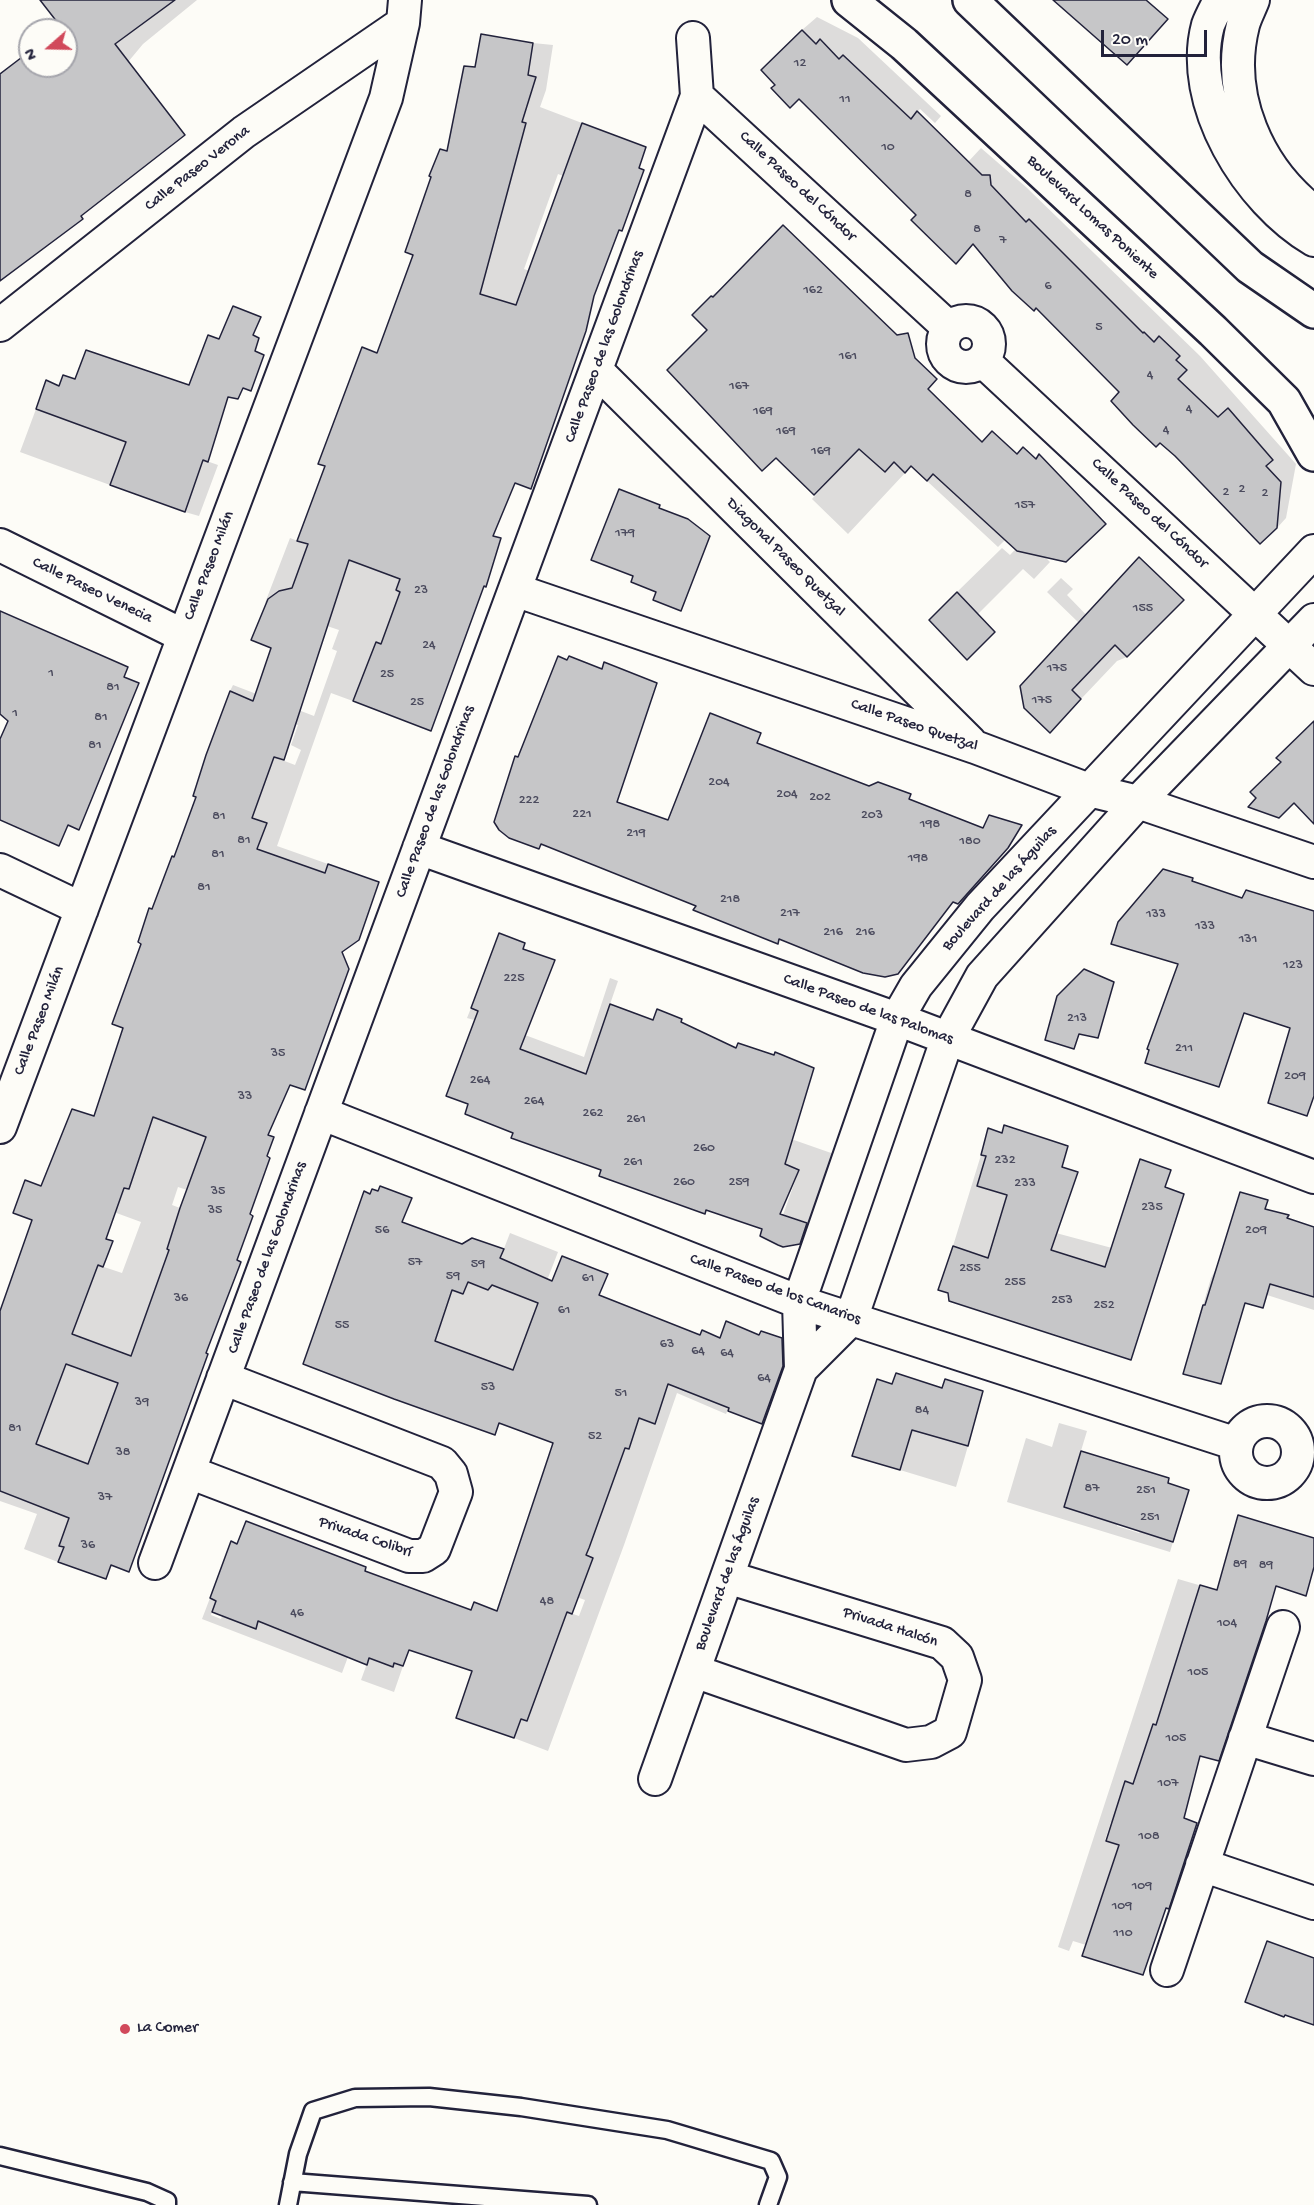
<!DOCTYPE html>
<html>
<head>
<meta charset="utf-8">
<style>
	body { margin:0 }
	#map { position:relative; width:1314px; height:2205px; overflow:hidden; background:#fdfcf7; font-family:"Gochi Hand",sans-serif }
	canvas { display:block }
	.north { position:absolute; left:18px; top:18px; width:60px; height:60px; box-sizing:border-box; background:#fdfcf7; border:2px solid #a5a5ac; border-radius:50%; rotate:250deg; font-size:16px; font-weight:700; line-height:24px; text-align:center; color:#22223b }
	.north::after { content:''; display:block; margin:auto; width:21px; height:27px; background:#d1495b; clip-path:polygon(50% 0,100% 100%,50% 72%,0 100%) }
	.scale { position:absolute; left:1101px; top:30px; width:106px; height:27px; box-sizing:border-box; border:3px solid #22223b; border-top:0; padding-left:8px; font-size:18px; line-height:21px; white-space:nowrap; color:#22223b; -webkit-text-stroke:4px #fdfcf7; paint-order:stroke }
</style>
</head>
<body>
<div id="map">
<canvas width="1314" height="2205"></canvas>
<div class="north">N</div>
<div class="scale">20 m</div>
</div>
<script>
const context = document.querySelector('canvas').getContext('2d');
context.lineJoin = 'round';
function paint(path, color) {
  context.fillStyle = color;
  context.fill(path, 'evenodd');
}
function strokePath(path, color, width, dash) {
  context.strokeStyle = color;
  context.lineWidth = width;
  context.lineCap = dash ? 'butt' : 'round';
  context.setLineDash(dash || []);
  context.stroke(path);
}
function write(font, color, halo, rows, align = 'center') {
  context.font = font + ' "Gochi Hand",sans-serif';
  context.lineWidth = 6;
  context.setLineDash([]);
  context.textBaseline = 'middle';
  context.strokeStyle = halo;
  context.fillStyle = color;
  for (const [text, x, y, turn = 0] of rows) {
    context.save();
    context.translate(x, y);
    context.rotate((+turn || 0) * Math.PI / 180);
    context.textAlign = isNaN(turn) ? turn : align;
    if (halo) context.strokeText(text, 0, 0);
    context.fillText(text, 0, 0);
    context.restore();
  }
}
const green = new Path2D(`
	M175 0H197L143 44 128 62 43 93Z
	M817 17 858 38 941 116 935 123 920 109 908 122 885 95 843 55 839 59 821 39 816 44 802 30Z
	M533 43 553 45 546 90 540 107 582 123 563 176 558 174 524 269 533 272 396 590 400 592 395 605 398 607 361 704 331 693 277 846 328 864 228 1081 187 1190 178 1187 172 1205 204 1217 173 1251 101 1429 60 1546 64 1547 58 1562 24 1549 37 1514 0 1501V1491L22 1500 43 1447 27 1440 44 1421 66 1364 79 1353 84 1338 72 1334 95 1264 122 1273 141 1222 111 1211 137 1163 153 1117 161 1120 267 824 252 818 274 757 295 765 301 750 291 745 298 725 277 717 268 706 230 691 233 685 314 716 337 651 332 649 339 630 327 626 299 569 290 592 279 591 265 603 290 538 376 570 499 229 482 223 512 174 526 123 522 122 536 77 528 75Z
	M981 148 1026 187 1200 356 1296 464 1286 518 1277 528 1281 482 1266 466 1272 460 1213 422 1206 406 1195 395 1191 399 1174 383 1187 370 1176 360 1179 356 1159 336 1154 342 1144 332 1139 337 1045 234 1029 219 1026 222 991 185 990 175H982L968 162Z
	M844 284 853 292 840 308 866 455 885 472 894 462 905 473 848 534 812 499 857 450 746 330 711 296 723 287 759 322 823 307Z
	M36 409 126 442 110 485 20 452Z
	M164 446 218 465 199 516 185 512 196 481 177 474Z
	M933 474 1014 531 998 547 927 481Z
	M1026 538 1050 562 1034 579 1023 569 978 614 957 592 1002 548 1010 555Z
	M1061 578 1073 589 1067 595 1127 657 1117 661 1081 699 1072 690 1080 624 1047 592Z
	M610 978 618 981 595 1048 734 1119 834 1154 810 1223 783 1215 799 1170 552 1061 470 1032 474 1020 467 1018 471 1008 519 1027 525 1035 584 1057Z
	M981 1155 986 1156 977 1186 1014 1197 1056 1233 1112 1248 1156 1283 992 1244 988 1258 953 1246Z
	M510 1233 558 1252 529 1327 516 1375 425 1337 324 1305 339 1258 449 1298 452 1290 463 1294 468 1282 488 1290Z
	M1217 1267 1304 1294 1314 1288V1310L1267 1295 1238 1299 1233 1314 1203 1305 1211 1278Z
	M634 1354 730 1405 726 1414 677 1393 624 1545 548 1751 514 1738 521 1719 527 1721 541 1683 535 1680 548 1644 555 1646 567 1612 579 1616 585 1600 571 1595 582 1588 593 1558 586 1555 624 1448 629 1449 639 1418 655 1424 666 1390Z
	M1059 1423 1087 1431 1064 1507 1106 1519 1123 1464 1134 1467 1117 1526 1139 1533 1141 1526 1148 1534 1173 1542 1170 1552 1007 1502 1026 1438 1052 1447Z
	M912 1430 968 1446 956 1487 900 1470Z
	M1178 1579 1209 1588 1163 1728 1152 1725 1144 1751 1154 1755 1143 1787 1126 1781 1120 1797 1149 1834 1111 1822 1105 1840 1124 1847 1086 1945 1073 1941 1069 1951 1058 1947Z
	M371 1595 342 1673 202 1619 210 1598 216 1601 211 1615 221 1619 223 1614 255 1628 261 1613 276 1629 299 1638Z
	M369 1658 403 1666 394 1692 361 1680Z`);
const building = new Path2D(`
	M40 0H175L115 44 185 135 81 216 83 219 0 281V74L30 51V66H66V30H57L61 27Z
	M1053 0H1146L1168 19 1127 65Z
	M802 30 816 44 820 39 839 59 843 55 911 119 917 111 982 175H990L991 185 1026 222 1029 219 1143 333 1144 332 1154 342 1159 336 1180 356 1176 360 1187 370 1178 379 1218 417 1228 408 1273 460 1266 466 1281 482 1277 528 1260 544 1175 456 1160 443 1156 447 1133 425 1111 401 1119 392 1036 308 1034 311 1012 291 973 244 956 264 911 220 916 215 799 99 790 108 771 88 775 85 761 70Z
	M481 34 533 43 528 75 536 77 522 122 526 123 480 294 516 305 582 123 646 147 639 168 644 170 622 231 619 230 594 296 586 331 531 489 515 483 493 536 501 538 486 587 484 586 431 731 353 701 376 642 381 644 400 592 396 590 400 579 349 560 284 760 274 757 252 818 267 823 257 849 325 873 328 864 379 882 359 940 342 952 349 969 305 1090 290 1085 268 1135 274 1137 267 1156 270 1158 250 1214 253 1216 237 1260 241 1262 206 1353 208 1354 129 1572 111 1565 106 1579 58 1562 64 1547 59 1546 69 1518 0 1491V1311L32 1220 13 1213 25 1180 41 1186 72 1109 94 1116 123 1028 112 1024 141 944 138 942 149 908 152 909 172 856 174 857 196 797 193 796 206 755 230 691 253 701 271 648 251 640 268 599 279 591 292 588 308 544 297 541 325 466 318 464 362 347 377 353 413 255 405 252 431 177 429 176 440 149 447 151 464 66 475 67ZM153 1117 206 1137 180 1208 167 1249 169 1250 131 1356 72 1334 98 1265 103 1267 113 1241 106 1239 124 1188 129 1189ZM66 1364 118 1383 88 1464 36 1444Z
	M783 225 897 335 908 333 915 358 937 379 928 389 982 442 992 431 1017 454 1023 447 1036 459 1039 454 1106 524 1066 562 1017 551 933 474 927 481 911 466 905 473 894 462 885 472 859 449 814 495 776 458 762 471 667 370 707 330 692 315 711 296 713 297Z
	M233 306 261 317 253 335 259 338 255 351 264 355 251 391 243 388 238 399 228 397 208 462 203 460 185 512 110 485 126 442 36 409 46 380 59 386 63 375 75 379 86 350 189 385 208 335 219 339Z
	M619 489 660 505 659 508 688 519 710 536 681 611 653 600 656 592 631 582 633 576 591 560Z
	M1139 557 1184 600 1127 657 1115 645 1072 690 1081 699 1050 733 1024 708 1020 686Z
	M957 592 995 632 967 660 929 620Z
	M0 611 128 667 124 677 139 683 79 830 68 825 59 846 0 820V739L8 721 0 714Z
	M558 656 567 660 569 656 602 669 604 662 657 683 617 802 668 820 710 713 761 733 757 743 869 786 878 782 911 794 909 799 983 828 989 815 1022 825 1008 848 958 904 953 902 898 974 885 977 863 973 779 939 778 944 693 910 696 906 541 844 539 849 509 838 499 830 494 822 515 756 518 757Z
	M1314 721V824L1294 803 1279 818 1248 807 1256 798 1250 792 1281 762 1276 758Z
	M1163 869 1193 878 1192 881 1242 898 1246 890 1314 911V1096L1307 1116 1268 1103 1290 1028 1244 1013 1219 1087 1145 1063 1149 1050 1147 1049 1178 964 1111 944 1118 922Z
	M499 933 525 943 523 949 555 960 520 1049 586 1074 610 1004 653 1020 657 1009 682 1019 681 1022 736 1048 738 1043 774 1055 775 1052 814 1068 785 1164 799 1170 780 1214 807 1223 800 1244 783 1247 778 1245 760 1236 762 1229 706 1210 705 1214 599 1176 601 1170 511 1138 513 1133 465 1114 468 1104 446 1096 478 1011 471 1008Z
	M1084 969 1114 982 1098 1038 1079 1034 1074 1049 1045 1040 1057 996Z
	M1004 1125 1068 1146 1062 1167 1078 1172 1051 1250 1105 1267 1140 1159 1171 1170 1165 1187 1184 1194 1131 1360 949 1301 948 1293 938 1290 953 1246 988 1258 1007 1195 977 1186 986 1156 981 1155 988 1128 1002 1133Z
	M380 1186 412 1198 402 1222 462 1244 472 1238 504 1249 500 1258 552 1281 562 1256 608 1274 599 1295 700 1335 702 1330 720 1338 726 1321 759 1335 761 1331 782 1338 783 1366 762 1424 728 1411 729 1408 668 1384 655 1424 639 1418 629 1449 625 1448 589 1548 586 1555 593 1558 572 1614 567 1612 527 1721 521 1719 514 1738 456 1718 472 1671 409 1650 403 1666 394 1663 393 1667 369 1658 367 1665 258 1621 256 1629 212 1612 216 1601 210 1598 231 1541 237 1544 246 1521 366 1567 365 1571 471 1610 474 1602 497 1611 553 1443 499 1423 495 1435 394 1399 303 1364 364 1191 370 1194 372 1189 378 1191ZM468 1282 488 1290 492 1285 538 1303 513 1370 435 1341 452 1290 463 1294Z
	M1240 1192 1268 1200 1265 1209 1289 1215 1287 1218 1314 1227V1297L1270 1284 1263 1308 1245 1303 1221 1384 1183 1374 1203 1305H1205Z
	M896 1373 942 1388 945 1379 983 1391 968 1446 912 1430 900 1470 852 1456 877 1379 892 1384Z
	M1081 1451 1169 1478 1168 1483 1189 1490 1173 1542 1064 1507Z
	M1238 1515 1314 1538V1567L1306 1596 1276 1586 1266 1621 1219 1761 1200 1756 1184 1818 1197 1823 1169 1909 1166 1908 1143 1975 1082 1956 1119 1845 1106 1841 1125 1781 1133 1784 1153 1724 1156 1725 1200 1585 1217 1590Z
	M1267 1941 1314 1958V2025L1285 2015 1284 2017 1245 2002Z`);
const service = new Path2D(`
	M0 2156 147 2192 167 2201V2205
	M292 2182 588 2205
	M288 2205 298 2154 313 2111 355 2098 429 2097 521 2107 667 2130 771 2161 778 2177 768 2205`);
const minor = new Path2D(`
	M1220 0C1216 8 1211 17 1208 25 1187 103 1248 201 1314 240
	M1253 0C1250 8 1245 17 1243 25 1225 96 1258 169 1314 212
	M697 96 949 328
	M943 344a23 23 0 1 1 46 0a23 23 0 1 1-46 0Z
	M0 325 244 132 403 23
	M983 361 1314 669
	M596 370 970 742
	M0 545 184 636
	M515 590 975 747 1089 790 1138 802 1314 862
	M419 848 897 1019 1314 1177
	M0 870 82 909
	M321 1113 799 1302 1237 1444
	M0 1127 386 98 403 23 405 0
	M801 1369 851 1319 947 1040 982 976 1138 802 1314 620
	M1236 1452a31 31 0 1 1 62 0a31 31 0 1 1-62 0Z
	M189 1472 409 1556H423L434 1549 456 1492 451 1474 442 1463 223 1378
	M155 1563 697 96 693 38
	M694 1671 906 1745 931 1742 950 1732 965 1680 957 1657 942 1643 727 1577
	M1245 1738 1314 1759
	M655 1779 801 1369 799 1302 897 1019 916 986 980 907 1314 551
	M1202 1865 1314 1903
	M1167 1970 1283 1627`);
const tertiary = new Path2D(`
	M849 0 904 44 1213 331 1284 401 1314 454
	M970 0 1250 267 1314 311`);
const markers = [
	[125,2029,6,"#d1495b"]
];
const numberNames = [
	["12",800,64],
	["11",845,100],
	["10",888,148],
	["8",968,195],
	["8",977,230],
	["7",1003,241],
	["6",1048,287],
	["162",813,291],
	["5",1099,328],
	["161",848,357],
	["4",1150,376],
	["167",739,387],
	["4",1189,410],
	["169",763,412],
	["4",1166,431],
	["169",786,432],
	["169",821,452],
	["2",1242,490],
	["2",1226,493],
	["2",1265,494],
	["157",1025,506],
	["179",625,534],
	["23",421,591],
	["155",1143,609],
	["24",429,646],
	["175",1057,669],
	["1",51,674],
	["25",387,675],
	["81",113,688],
	["175",1042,701],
	["25",417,703],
	["1",15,714],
	["81",101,718],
	["81",95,746],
	["204",719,783],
	["204",787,795],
	["202",820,798],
	["222",529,801],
	["221",582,815],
	["203",872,816],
	["81",219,817],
	["198",930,825],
	["219",636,834],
	["81",244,841],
	["180",970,842],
	["81",218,855],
	["198",918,859],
	["81",204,888],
	["218",730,900],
	["217",790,914],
	["133",1156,915],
	["133",1205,927],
	["216",833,933],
	["216",865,933],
	["131",1248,940],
	["123",1293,966],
	["225",514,979],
	["213",1077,1019],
	["211",1184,1049],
	["35",278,1054],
	["209",1295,1077],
	["264",480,1081],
	["33",245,1097],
	["264",534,1102],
	["262",593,1114],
	["261",636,1120],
	["260",704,1149],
	["232",1005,1161],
	["261",633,1163],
	["260",684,1183],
	["259",739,1183],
	["233",1025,1184],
	["35",218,1192],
	["235",1152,1208],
	["35",215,1211],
	["56",382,1231],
	["209",1256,1231],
	["57",415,1263],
	["59",478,1265],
	["255",970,1269],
	["59",453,1277],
	["61",588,1279],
	["255",1015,1283],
	["36",181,1299],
	["253",1062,1301],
	["252",1104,1306],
	["61",564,1311],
	["55",342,1326],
	["63",667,1345],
	["64",698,1352],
	["64",727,1354],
	["64",764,1379],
	["53",488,1388],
	["51",621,1394],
	["39",142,1403],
	["84",922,1411],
	["81",15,1429],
	["52",595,1437],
	["38",123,1453],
	["87",1092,1489],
	["251",1146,1491],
	["37",105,1498],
	["251",1150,1518],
	["36",88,1546],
	["89",1240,1565],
	["89",1266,1566],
	["48",547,1602],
	["46",297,1614],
	["104",1227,1624],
	["105",1198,1673],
	["105",1176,1739],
	["107",1168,1784],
	["108",1149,1837],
	["109",1142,1887],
	["109",1122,1907],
	["110",1123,1934]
];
const streetNames = [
	["Calle Paseo Verona",198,169,-38],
	["Calle Paseo del Cóndor",797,187,43],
	["Boulevard Lomas Poniente",1092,218,43],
	["Calle Paseo de las Golondrinas",605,347,-70],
	["Calle Paseo del Cóndor",1149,514,43],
	["Diagonal Paseo Quetzal",785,558,45],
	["Calle Paseo Milán",210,566,-69],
	["Calle Paseo Venecia",92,591,26],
	["Calle Paseo Quetzal",914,726,19],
	["Calle Paseo de las Golondrinas",436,802,-70],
	["Boulevard de las Águilas",1000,889,-48],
	["Calle Paseo de las Palomas",868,1010,20],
	["Calle Paseo Milán",40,1021,-69],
	["Calle Paseo de las Golondrinas",268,1258,-70],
	["Calle Paseo de los Canarios",775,1290,20],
	["Privada Colibrí",365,1538,19],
	["Boulevard de las Águilas",728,1574,-70],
	["Privada Halcón",890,1628,18]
];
const poiNames = [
	["La Comer",137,2029]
];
paint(green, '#dddcdb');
paint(building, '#c6c6c8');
strokePath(building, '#22223b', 1.5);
strokePath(service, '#22223b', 21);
strokePath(minor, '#22223b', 36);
strokePath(tertiary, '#22223b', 38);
strokePath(service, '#fdfcf7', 16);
strokePath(minor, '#fdfcf7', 32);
strokePath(tertiary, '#fdfcf7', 33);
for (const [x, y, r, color] of markers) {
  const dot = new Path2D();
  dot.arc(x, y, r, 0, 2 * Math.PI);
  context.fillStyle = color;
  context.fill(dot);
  strokePath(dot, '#fdfcf7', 2);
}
write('14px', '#4b4b5e', null, numberNames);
write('16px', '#22223b', '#fdfcf7', streetNames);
write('16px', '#22223b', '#fdfcf7', poiNames, 'left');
</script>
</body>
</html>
